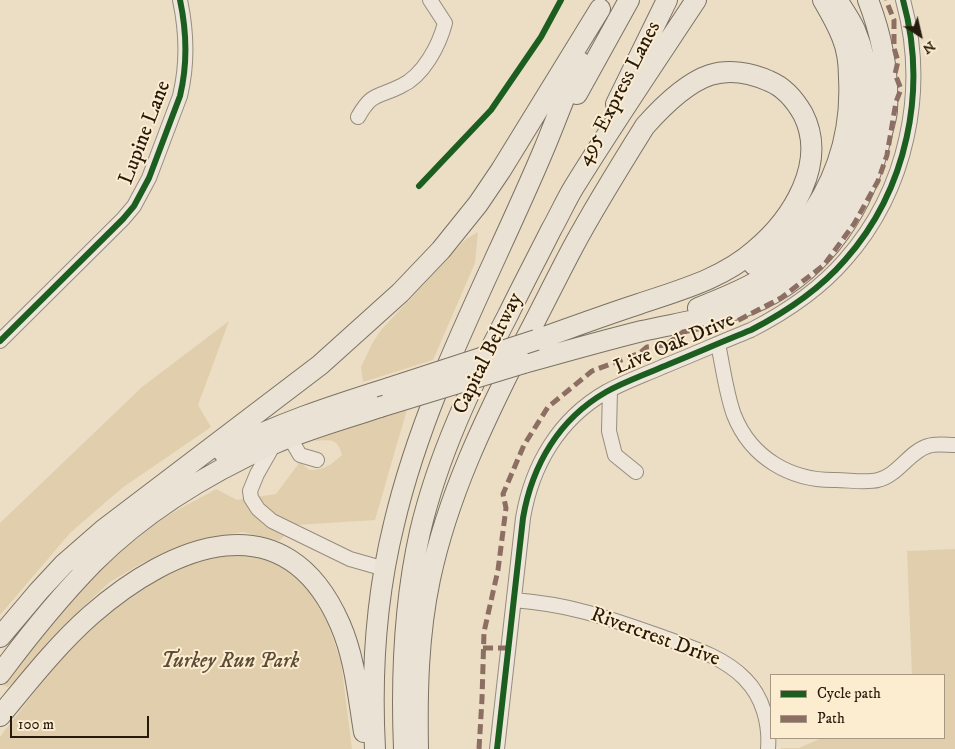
<!DOCTYPE html>
<html>
<head>
<meta charset="utf-8">
<style>
	body { margin:0 }
	#map { position:relative; width:955px; height:749px; overflow:hidden; background:#ecdec5; font-family:"IM FELL DW Pica",serif }
	canvas { display:block }
	.legend { position:absolute; left:770px; top:674px; width:175px; height:65px; box-sizing:border-box; background:#fcecd0; border:1px solid #a69882; margin:0; padding:6px 9px; list-style:none; font-size:15px; color:#261a0d }
	.legend li { display:flex; align-items:center; gap:10px; height:25px }
	.legend b { width:25px; border:1px solid #a69882 }
	.north { position:absolute; left:895px; top:10px; width:50px; height:50px; -webkit-text-stroke:4px #fcecd0; paint-order:stroke; rotate:145deg; font-size:14px; font-weight:700; line-height:20px; text-align:center; color:#261a0d }
	.north::after { content:''; display:block; margin:auto; width:18px; height:22px; background:#261a0d; clip-path:polygon(50% 0,100% 100%,50% 72%,0 100%) }
	.scale { position:absolute; left:10px; top:716px; width:139px; height:22px; box-sizing:border-box; border:2px solid #261a0d; border-top:0; padding-left:6px; font-size:15px; line-height:18px; white-space:nowrap; color:#261a0d; -webkit-text-stroke:4px #fcecd0; paint-order:stroke }
</style>
</head>
<body>
<div id="map">
<canvas width="955" height="749"></canvas>
<ul class="legend">
<li><b style="height:6px;background:#1b5e20"></b>Cycle path</li>
<li><b style="height:6px;background:#8d6e63"></b>Path</li>
</ul>
<div class="north">N</div>
<div class="scale">100 m</div>
</div>
<script>
const context = document.querySelector('canvas').getContext('2d');
context.lineJoin = 'round';
function paint(path, color) {
  context.fillStyle = color;
  context.fill(path, 'evenodd');
}
function strokePath(path, color, width, dash) {
  context.strokeStyle = color;
  context.lineWidth = width;
  context.lineCap = dash ? 'butt' : 'round';
  context.setLineDash(dash || []);
  context.stroke(path);
}
function write(font, color, halo, rows, align = 'center') {
  context.font = font + ' "IM FELL DW Pica",serif';
  context.lineWidth = 4;
  context.setLineDash([]);
  context.textBaseline = 'middle';
  context.strokeStyle = halo;
  context.fillStyle = color;
  for (const [text, x, y, turn = 0] of rows) {
    context.save();
    context.translate(x, y);
    context.rotate((+turn || 0) * Math.PI / 180);
    context.textAlign = isNaN(turn) ? turn : align;
    if (halo) context.strokeText(text, 0, 0);
    context.fillText(text, 0, 0);
    context.restore();
  }
}
const green = new Path2D(`
	M478 232 475 263 433 360 363 382 361 367 373 342 382 329 466 239Z
	M229 321 198 405 211 427 122 488 70 533 0 615V523L142 387Z
	M408 406 375 520 296 525 279 541 243 532 205 538 142 563 110 582 84 606 18 679 8 687 1 685C46 625 94 568 156 524 174 510 196 501 216 489L237 500 276 494 300 462 309 470C324 470 331 465 342 455 337 437 331 440 314 441Z
	M955 549V749H781V748H799L822 738H944V675H912L907 551Z
	M236 553 269 558 293 572 309 590 328 624 341 662 352 749H0V737C56 665 113 583 206 558 216 556 226 554 236 553Z`);
const minor = new Path2D(`
	M358 117C372 92 377 98 401 86 423 76 439 46 445 23L430 0
	M0 341 123 219 134 206 149 178 180 96C188 63 187 33 180 0
	M718 344C723 367 726 393 734 415 751 458 791 481 836 480 849 480 866 483 878 480 897 476 910 451 928 446 936 443 947 445 955 445
	M610 390 609 431 615 455 636 472
	M290 438 300 455 317 460
	M274 444 257 474 250 491 251 498 258 509 272 521 350 559 385 569
	M514 600C537 602 559 605 581 611 610 618 637 628 665 638 693 648 724 657 745 679 763 697 770 724 768 749
	M497 749 523 518C532 465 559 419 606 392 624 382 644 375 662 367 692 355 721 342 751 330 786 312 819 290 845 260 907 190 928 90 903 0`);
const highway = new Path2D(`
	M577 94 629 0
	M616 104 667 0
	M754 265C770 254 789 242 802 227 836 183 852 134 849 78 849 65 847 49 842 37 837 24 830 12 823 0
	M698 308C734 294 769 279 798 253 855 200 887 104 855 30 850 19 843 9 837 0
	M524 363C563 352 602 341 642 331 682 322 724 317 762 299 826 268 866 205 881 137 883 128 886 120 887 111 889 72 882 36 868 0
	M223 452C276 424 332 406 389 388
	M0 637 38 592 64 564 103 530 320 365 400 293 441 250 478 204 501 170 600 9
	M0 674C29 635 59 598 93 563 143 513 208 473 273 444 308 429 344 419 380 407
	M0 716C29 681 57 645 91 615 172 544 285 498 340 624 355 658 358 696 364 732
	M375 749C371 674 376 597 394 524 425 392 492 273 544 149 556 120 567 91 579 61
	M404 749C401 676 404 603 420 532 438 455 472 384 508 315 522 286 537 258 551 230 559 216 566 200 574 187 613 124 655 62 696 0
	M418 749C417 692 418 636 430 579 448 495 484 421 523 344 540 312 556 279 573 247 595 206 620 166 645 126 661 108 686 83 710 75 729 69 751 73 769 81 784 87 795 100 803 114 828 163 792 219 755 250 722 279 680 290 639 304 605 315 570 328 536 340`);
const highwayBridge = new Path2D(`
	M389 388 536 340
	M380 407 524 363`);
const quiet = new Path2D(`
	M483 648H508
	M479 749 482 699 484 632 498 570 506 508 503 494 524 445 548 407 592 371 640 353 647 347 666 345 683 332 737 321 781 298 824 265 854 224 878 181 887 155 896 102 901 89 895 74 898 61 894 48V20L886 0`);
const cycleway = new Path2D(`
	M419 186 491 110 541 37 561 0
	M0 341 123 219 134 206 149 178 180 96C188 63 187 33 180 0
	M497 749 523 518C532 465 559 419 606 392 624 382 644 375 662 367 692 355 721 342 751 330 786 312 819 290 845 260 907 190 928 90 903 0`);
const streetNames = [
	["495 Express Lanes",620,94,-63],
	["Lupine Lane",146,133,-69],
	["Live Oak Drive",675,345,-23],
	["Capital Beltway",489,354,-64],
	["Rivercrest Drive",655,638,20]
];
const parkNames = [
	["Turkey Run Park",230,663]
];
paint(green, '#e0cead');
strokePath(minor, '#968d7e', 16);
strokePath(highway, '#7b7264', 22);
strokePath(minor, '#eee6da', 14);
strokePath(highway, '#eae2d5', 20);
strokePath(highwayBridge, '#7b7264', 22, []);
strokePath(highwayBridge, '#eae2d5', 20);
strokePath(quiet, '#8d6e63', 5, [10, 5]);
strokePath(cycleway, '#1b5e20', 6);
write('21px', '#261a0d', '#fcecd0', streetNames);
write('italic 21px', '#5b4c37', '#fcecd0', parkNames);
</script>
</body>
</html>
